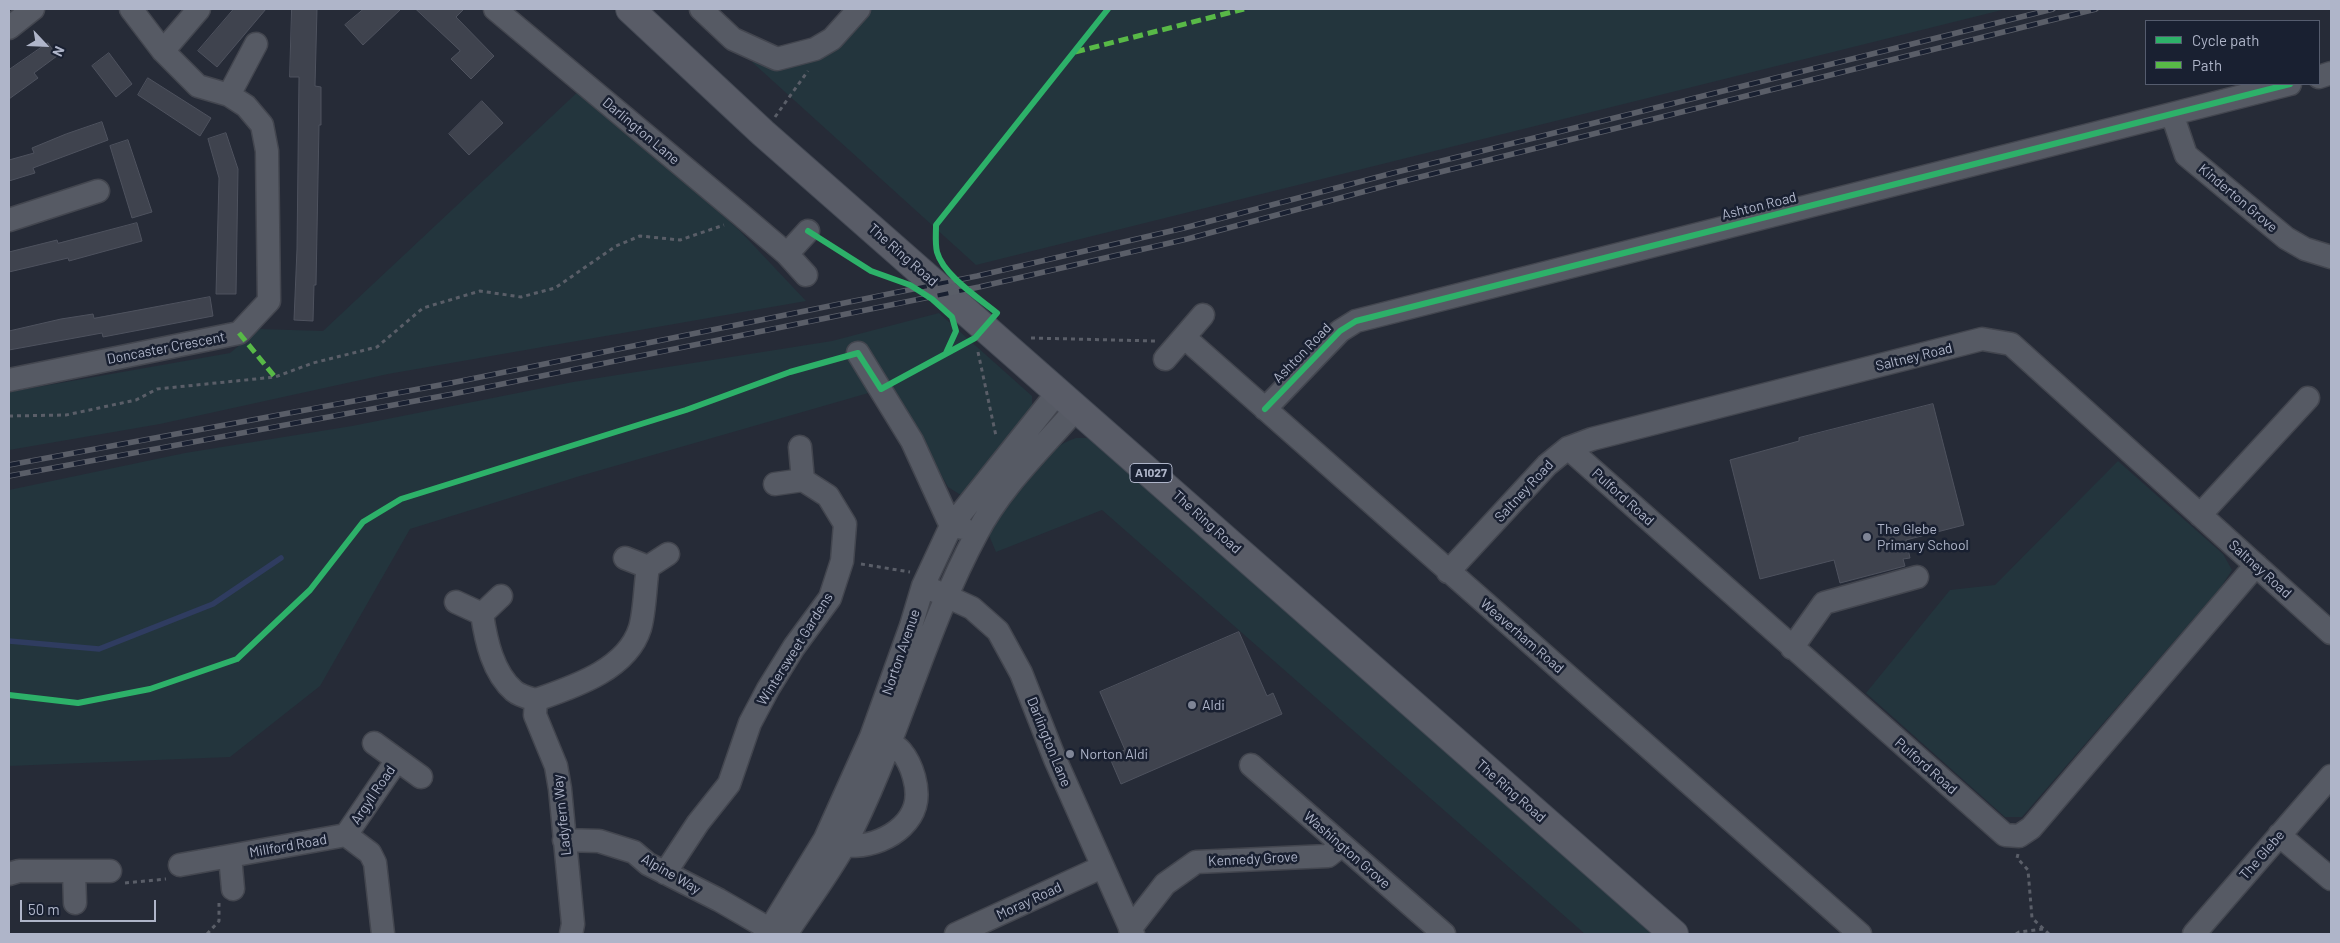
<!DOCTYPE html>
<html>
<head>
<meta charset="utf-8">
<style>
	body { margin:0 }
	#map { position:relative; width:2340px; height:943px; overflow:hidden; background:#262b37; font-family:Barlow,sans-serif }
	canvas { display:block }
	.frame { position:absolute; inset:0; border:10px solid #afb5c9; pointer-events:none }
	.legend { position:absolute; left:2145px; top:20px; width:175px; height:65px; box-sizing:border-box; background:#192031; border:1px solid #555c6e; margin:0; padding:6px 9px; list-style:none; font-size:15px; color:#afb5c9 }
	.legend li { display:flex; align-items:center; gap:10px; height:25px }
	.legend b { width:25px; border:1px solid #555c6e }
	.north { position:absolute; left:20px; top:20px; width:50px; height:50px; -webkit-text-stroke:4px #192031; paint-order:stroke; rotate:115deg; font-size:14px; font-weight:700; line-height:20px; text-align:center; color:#afb5c9 }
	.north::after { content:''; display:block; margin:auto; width:18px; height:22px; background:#afb5c9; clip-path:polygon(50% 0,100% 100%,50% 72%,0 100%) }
	.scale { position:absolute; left:20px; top:900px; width:136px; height:22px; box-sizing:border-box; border:2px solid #afb5c9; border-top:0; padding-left:6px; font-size:15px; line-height:18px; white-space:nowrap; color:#afb5c9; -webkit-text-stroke:4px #192031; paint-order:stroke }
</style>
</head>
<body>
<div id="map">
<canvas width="2340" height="943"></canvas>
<div class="frame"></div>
<ul class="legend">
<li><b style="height:6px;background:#2db169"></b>Cycle path</li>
<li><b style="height:6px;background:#58b947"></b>Path</li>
</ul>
<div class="north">N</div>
<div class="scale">50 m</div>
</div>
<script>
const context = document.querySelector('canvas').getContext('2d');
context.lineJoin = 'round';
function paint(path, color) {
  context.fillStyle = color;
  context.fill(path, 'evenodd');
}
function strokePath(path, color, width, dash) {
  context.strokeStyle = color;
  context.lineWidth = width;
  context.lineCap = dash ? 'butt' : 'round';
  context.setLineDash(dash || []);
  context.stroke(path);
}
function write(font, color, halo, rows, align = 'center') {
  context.font = font + ' Barlow,sans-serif';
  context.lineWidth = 5;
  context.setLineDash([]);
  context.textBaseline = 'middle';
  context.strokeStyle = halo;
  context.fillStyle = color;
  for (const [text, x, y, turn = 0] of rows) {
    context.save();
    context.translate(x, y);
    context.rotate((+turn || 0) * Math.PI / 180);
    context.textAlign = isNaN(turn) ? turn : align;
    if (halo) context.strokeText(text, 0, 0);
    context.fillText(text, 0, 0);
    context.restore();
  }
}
const green = new Path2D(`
	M851 9H2006L976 265 752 62 817 47Z
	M583 87 740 231 806 301 388 374 160 424 9 450V392L230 353 259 329 323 331Z
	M939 313 1032 396V416L964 497 948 487 887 379 872 392 580 476 410 529 320 686 230 757 9 766V490L185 453 352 426 573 382 832 341Z
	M1076 438H1087L1098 443 1659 934H1585L1102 510 996 552 988 533C1009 504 1040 448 1076 438Z
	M2118 461 2223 554 2232 570 2221 587 2022 817H2005L1866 693 1950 590 1995 585Z`);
const stream = new Path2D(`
	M9 641 99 649 213 604 281 558`);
const building = new Path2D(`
	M234 9H266L217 67 198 51Z
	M292 9H317L315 86 321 87V125H319L316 285H314L313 321 294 320 297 249 299 77H290Z
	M364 9H401L363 45 345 25Z
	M416 9H464L456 17 494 56 471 79 451 59 460 51Z
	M48 43 57 56 34 73 38 78 9 99V70Z
	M109 53 132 84 116 97 92 66Z
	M148 78 211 118 200 136 138 95Z
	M482 101 503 123 469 155 449 134Z
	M102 122 108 140 33 168 35 173 9 181V160L34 153 32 148 66 134Z
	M226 133 238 169 236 294H216L219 178 208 139Z
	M128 140 152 212 132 218 110 146Z
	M137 223 142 241 69 261 68 258 9 272V252L57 240 58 243Z
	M210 297 213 316 103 337 102 333 9 350V331L61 319 93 314 94 318Z
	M1933 404 1964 525 1906 540 1910 558 1903 559 1905 566 1840 583 1834 560 1760 579 1730 460 1799 441V438Z
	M1239 632 1267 696 1273 693 1282 714 1121 784 1109 756 1125 750 1100 692Z`);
const path = new Path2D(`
	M775 117 808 71
	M1031 338 1155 341
	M978 352 996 436
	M946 353 968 342
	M9 416 66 415 136 400 157 389 275 377 313 363 377 347 423 308 480 291 521 297 555 288 616 246 640 236 680 240 724 225
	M861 564 910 572
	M2018 854 2017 858 2028 870 2032 918 2049 934
	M125 883 166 879
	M207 934 219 921V903
	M2016 934 2019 932 2043 929`);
const minor = new Path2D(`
	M495 9 740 214 787 254 806 275
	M701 9 733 39 777 59 815 49 832 39 859 9
	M9 28 33 9
	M163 51 199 9
	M2319 77 2331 73
	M229 95 256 44
	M2172 114 2186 155 2286 238 2305 249 2331 257
	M9 220 98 191
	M787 254 808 231
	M1184 337 1860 934
	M858 353 912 441 951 526 963 528
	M1165 359 1203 315
	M9 380 239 333 269 301 267 151 262 125 246 106 229 95 198 86 163 51 131 9
	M1265 409 1340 331 1356 321 2290 84
	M1568 448 2005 835 2019 836 2031 828 2256 565
	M775 484 803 480 800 447
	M2200 515 2308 398
	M625 558 648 567
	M1448 572 1547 465 1568 448 1592 439 1982 339 2011 344 2331 633
	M933 590 972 608 998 631 1021 673 1055 759 1133 934
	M501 596 482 614C486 641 493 673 514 691 520 696 529 698 536 700 573 687 627 670 640 628 645 611 645 585 648 567L668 554
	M456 602 482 614
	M1792 648 1824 603 1917 577
	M536 700 535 715 556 766 560 789 573 924 571 934
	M374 743 421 777
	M1251 765 1444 934
	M346 835 370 853 375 863 383 934
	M346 835 397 760
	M2279 835 2331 879
	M564 840 599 841 634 852 648 864 719 900 778 934
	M832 842C860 854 906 837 915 806 920 789 912 764 901 751 896 745 885 742 877 739
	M230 856 233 889
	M180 865 346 835
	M74 871 75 903
	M665 873 698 823 729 784 750 723 768 689 794 647 830 598 842 561 845 524 828 496 803 480
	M9 874 19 871H110
	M1130 929 1165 884 1196 862 1328 856 1342 845
	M767 934 825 839 871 737 911 626 923 586 951 526 1058 392
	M786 934C805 905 827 876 844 846 897 746 923 633 977 533 1000 488 1043 447 1076 409
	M956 934 1102 867
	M2194 934 2331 776`);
const major = new Path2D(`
	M630 9 763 133 1674 934`);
const rail = new Path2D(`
	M9 465 451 383 977 276 1184 228 1393 173 2053 9
	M9 476 453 394 979 287 1187 239 1396 183 2096 9`);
const quiet = new Path2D(`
	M1075 52 1244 9
	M239 333 275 377`);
const cycleway = new Path2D(`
	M808 231 871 271 910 285 932 299 952 317 956 331 946 353
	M1265 409 1340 331 1356 321 2290 84
	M9 695 78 703 150 689 237 659 310 590 363 522 401 499 686 410 790 372 858 353 881 389 975 338 997 313C980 299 943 275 937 252 935 244 936 234 936 225L1108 9`);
const markers = [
	[1867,537,5,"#7f8596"],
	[1192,705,5,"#7f8596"],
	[1070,754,5,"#7f8596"]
];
const shields = [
	[1151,473,42]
];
const shieldNames = [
	["A1027",1151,473]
];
const streetNames = [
	["Darlington Lane",641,131,40],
	["Kinderton Grove",2238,198,40],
	["Ashton Road",1759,206,-14],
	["The Ring Road",903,255,41],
	["Doncaster Crescent",166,348,-11],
	["Ashton Road",1302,353,-46],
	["Saltney Road",1914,357,-14],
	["Saltney Road",1524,491,-47],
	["Pulford Road",1623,497,42],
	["The Ring Road",1207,522,42],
	["Saltney Road",2260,569,42],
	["Weaverham Road",1522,636,41],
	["Wintersweet Gardens",795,649,-58],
	["Norton Avenue",901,652,-71],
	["Darlington Lane",1049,742,68],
	["Pulford Road",1926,766,41],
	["The Ring Road",1511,791,41],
	["Argyll Road",373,795,-56],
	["Ladyfern Way",562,815,-96],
	["Millford Road",288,846,-10],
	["Washington Grove",1347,850,41],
	["The Glebe",2262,855,-49],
	["Kennedy Grove",1253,859,-3],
	["Alpine Way",671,874,30],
	["Moray Road",1029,901,-25]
];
const poiNames = [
	["The Glebe",1877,529],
	["Primary School",1877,545],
	["Aldi",1202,705],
	["Norton Aldi",1080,754]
];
paint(green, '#23353d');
strokePath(stream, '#2f3c60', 5.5);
paint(building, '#3f434e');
strokePath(building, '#4e525e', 1);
strokePath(minor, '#43464f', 25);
strokePath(major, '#434853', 30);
strokePath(path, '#5a5e68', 3, [4, 4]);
strokePath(minor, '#565a64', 22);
strokePath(major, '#595c67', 28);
strokePath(rail, '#5a5e68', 5.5);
strokePath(rail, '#192031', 4, [11]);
strokePath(quiet, '#58b947', 5, [10, 5]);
strokePath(cycleway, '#2db169', 6);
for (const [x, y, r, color] of markers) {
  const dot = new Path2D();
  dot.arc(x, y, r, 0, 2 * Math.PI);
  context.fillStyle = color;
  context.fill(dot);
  strokePath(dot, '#192031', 2);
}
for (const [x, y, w] of shields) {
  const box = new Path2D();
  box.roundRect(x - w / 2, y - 9.5, w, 19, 4);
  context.fillStyle = '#192031';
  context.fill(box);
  strokePath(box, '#afb5c9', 1);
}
write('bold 12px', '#afb5c9', null, shieldNames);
write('14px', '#afb5c9', '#192031', streetNames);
write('14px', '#afb5c9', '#192031', poiNames, 'left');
</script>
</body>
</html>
